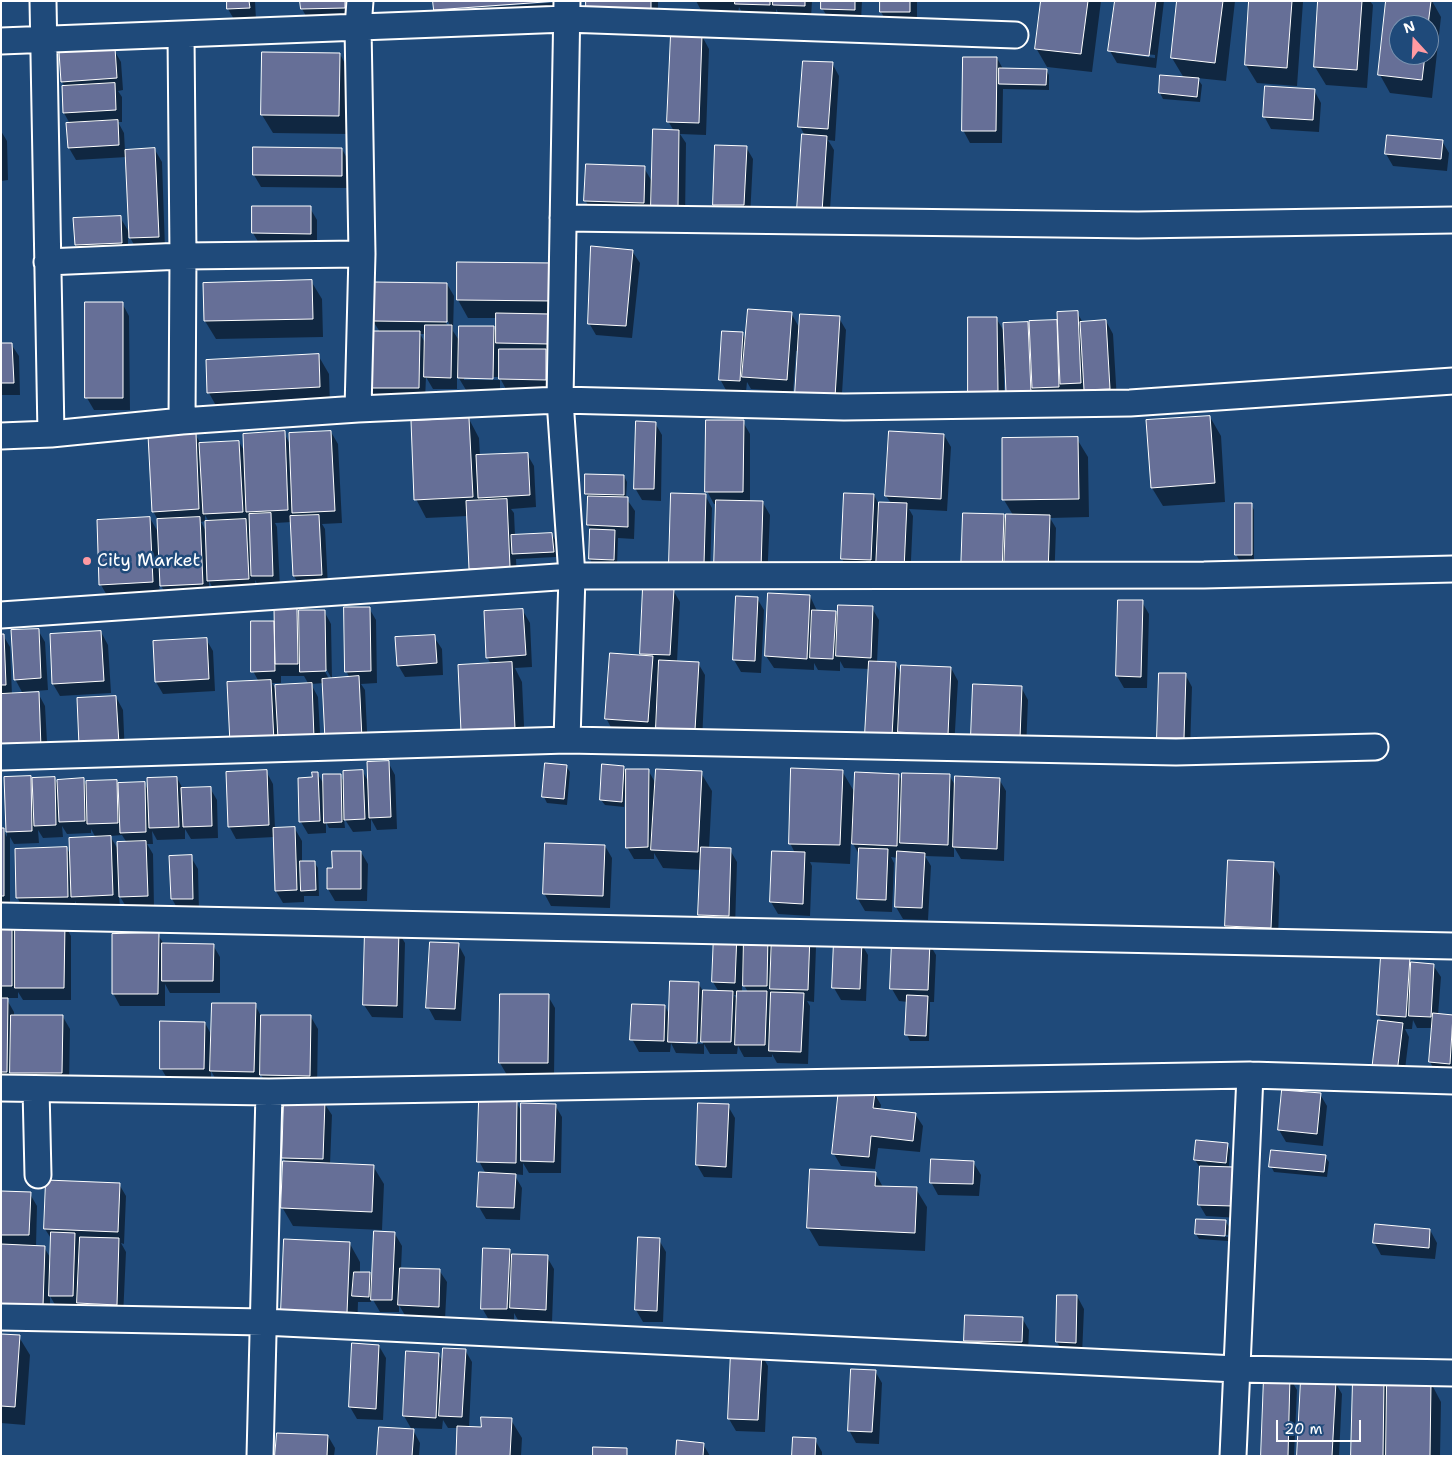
<!DOCTYPE html>
<html>
<head>
<meta charset="utf-8">
<style>
	body { margin:0 }
	#map { position:relative; width:1454px; height:1457px; overflow:hidden; background:#1f4a7a; font-family:"Shantell Sans",sans-serif }
	canvas { display:block }
	.frame { position:absolute; inset:0; border:2px solid #fff; pointer-events:none }
	.north { position:absolute; left:1389px; top:15px; width:50px; height:50px; box-sizing:border-box; background:#1f4a7a; border:1px solid #7992af; border-radius:50%; rotate:340deg; font-size:14px; font-weight:700; line-height:20px; text-align:center; color:#fff }
	.north::after { content:''; display:block; margin:auto; width:18px; height:22px; background:#ff9aa2; clip-path:polygon(50% 0,100% 100%,50% 72%,0 100%) }
	.scale { position:absolute; left:1276px; top:1420px; width:85px; height:22px; box-sizing:border-box; border:2px solid #fff; border-top:0; padding-left:6px; font-size:15px; line-height:18px; white-space:nowrap; color:#fff; -webkit-text-stroke:4px #1f4a7a; paint-order:stroke }
</style>
</head>
<body>
<div id="map">
<canvas width="1454" height="1457"></canvas>
<div class="frame"></div>
<div class="north">N</div>
<div class="scale">20 m</div>
</div>
<script>
const context = document.querySelector('canvas').getContext('2d');
context.lineJoin = 'round';
function paint(path, color) {
  context.fillStyle = color;
  context.fill(path, 'evenodd');
}
function strokePath(path, color, width, dash) {
  context.strokeStyle = color;
  context.lineWidth = width;
  context.lineCap = dash ? 'butt' : 'round';
  context.setLineDash(dash || []);
  context.stroke(path);
}
function write(font, color, halo, rows, align = 'center') {
  context.font = font + ' "Shantell Sans",sans-serif';
  context.lineWidth = 5;
  context.setLineDash([]);
  context.textBaseline = 'middle';
  context.strokeStyle = halo;
  context.fillStyle = color;
  for (const [text, x, y, turn = 0] of rows) {
    context.save();
    context.translate(x, y);
    context.rotate((+turn || 0) * Math.PI / 180);
    context.textAlign = isNaN(turn) ? turn : align;
    if (halo) context.strokeText(text, 0, 0);
    context.fillText(text, 0, 0);
    context.restore();
  }
}
const shadow = new Path2D(`
	M228 1H255L256 20 235 21 228 9Z
	M302 1H351L352 20 309 21 302 9Z
	M587 1H658V21Z
	M696 1H812L811 18 781 17 776 9V17L744 16 739 7 738 13 702 12Z
	M823 1H862L861 21H830L822 8Z
	M881 1H917V24H888L881 12Z
	M1043 1H1101L1092 72 1047 67 1036 48Z
	M1116 1H1164L1156 68 1117 63 1110 51ZM1116 51 1155 55V58L1116 53Z
	M1178 1H1235L1226 81 1197 78 1202 85 1200 102 1163 99 1160 93 1184 78 1172 58Z
	M1250 1 1303 2 1297 86 1257 83 1246 65Z
	M1319 1H1370L1373 5 1367 88 1326 85 1315 67Z
	M1387 1H1432L1441 17 1432 98 1390 93 1380 75ZM1399 25H1429V55H1399Z
	M564 2 568 20 445 28 435 9 442 8V10Z
	M702 36 709 49 706 135 680 134 686 143 685 219 660 218 651 202 650 214 593 213 585 200 644 168 653 183 674 131 668 121Z
	M114 50 121 62 123 90 118 91 122 97V122H118L124 133 125 151 155 150 162 162 165 249 137 250 128 234V255L83 257 76 245 120 217 130 234 127 157 76 160 69 148 70 124 64 113 65 87 62 82 60 53Z
	M340 54 350 73 349 134 273 133 262 115Z
	M997 58 1003 69 1046 70 1049 75V90L1003 89 1002 143H970L963 130Z
	M832 63 839 76 835 141 828 140 834 150 829 224 805 222V136L800 126Z
	M1314 90 1321 103 1319 132 1271 129 1264 116Z
	M1 131 7 141 8 180 1 181Z
	M1388 136 1442 141 1449 153 1447 171 1393 166 1386 154Z
	M746 147 753 159 750 217H721L714 204Z
	M342 149 349 162 348 188 261 187 254 175Z
	M310 208 317 220V246L260 245 253 233Z
	M632 251 640 263 632 338 596 335 589 323Z
	M311 281 322 299 323 337 216 339 205 321Z
	M564 283 553 391H507L500 378V391L466 390 457 375V389H433L426 377 425 400H376L369 387 380 332 373 321 447 284 454 296 453 331 460 342 493 327 497 333V318H468L458 300ZM445 316 451 327H448L443 317ZM420 334H426V344ZM464 377H500V380H464Z
	M122 303 129 316 130 410H94L87 398Z
	M1077 312 1083 323 1106 321 1113 334 1117 401 1069 396 1065 389V399L1037 404 1006 369H1004V403L977 404 970 392 996 318 1005 333 1027 323 1031 329V322L1059 321Z
	M791 313 800 329 839 318 846 330 841 409 799 351H796L793 392 751 389 747 382 746 392H727L720 379 742 333 746 340Z
	M11 344 19 356 20 395H1V345Z
	M318 355 329 374 330 405 219 411 209 393Z
	M1210 417 1221 436 1225 502 1163 506 1152 488Z
	M469 419 479 438 480 456 527 454 534 466 536 507 511 509 514 513 515 536 552 534 555 540 556 557 516 559 517 579 478 581 470 568 468 516 426 518 416 499Z
	M743 422 750 434V502L763 503 770 515 767 581 717 504H714L707 491Z
	M655 423 662 435 661 501 642 500 635 488Z
	M331 432 338 444 342 523 322 524 325 529 328 587 301 588 294 576 292 522 275 523 277 527 280 588H260L255 580 256 591 215 592 209 581V596L168 598 159 582 160 594 108 597 101 585 150 518 159 534 158 520 153 511 195 434 201 444 239 442 245 452 284 433 290 444ZM205 515 209 522 206 531 201 522 205 521Z
	M944 435 951 447 947 511 909 509 913 516 910 582 849 571 842 559 874 495 880 507 891 503 886 496Z
	M1077 439 1088 457 1089 517 1050 518 1056 528 1054 586 970 584 1003 515 1007 522 1013 515 1004 500Z
	M624 476 627 482 626 498 635 511 634 539 618 538 617 566 593 565 590 559 591 530 588 525 589 500 586 494Z
	M672 494 705 495 712 508 710 576 677 575 670 563Z
	M1251 504 1254 510V560H1239L1236 554Z
	M673 590 680 602 677 662 698 663 705 675 702 742 664 740 655 724 654 734 613 731 606 718 643 656 641 653Z
	M810 596 817 611 835 612 839 619 872 608 879 620 877 663H895L902 676 951 668 958 681 954 747 906 744 899 732 898 748 874 747 870 669 844 668 840 661V671L818 670 814 663V670L774 668 766 656Z
	M757 598 764 610 761 673 741 672 734 660Z
	M1142 602 1149 614 1147 688H1124L1117 676Z
	M369 608 376 620 377 683 361 684 365 690 368 751 324 683 311 684 318 697 321 750 238 756 259 682 253 671 252 622H275L296 610 301 618 324 611 331 624 332 679 350 678 346 671ZM324 665 332 679H329L322 666ZM281 676H304L309 685 277 692 272 683H281Z
	M523 611 530 623 532 667 515 668 522 682 525 747 473 750 491 664 487 657Z
	M38 630 45 642 48 690 22 692 15 679Z
	M101 632 108 645 111 693 60 696 53 684 51 635Z
	M1 635H3L10 647 12 695 38 693 45 706 48 760 1 762Z
	M434 637 442 649 443 675 405 677 398 665Z
	M206 639 213 651 215 691 163 694 156 682Z
	M1185 674 1192 687 1190 750H1165L1158 737ZM1164 737H1190V740L1164 739Z
	M1021 687 1028 700 1026 750 979 748Z
	M116 697 123 710 125 756 78 699Z
	M388 762 395 775 397 829 377 830 371 819V831L353 832 344 818 345 828H329L326 822V833L308 834 301 822 313 778 317 773 325 786 340 775 344 782 363 772 369 783Z
	M566 766 570 772 567 805 547 803 544 797Z
	M623 767 627 774 648 770 656 784 701 773 712 791 709 849 730 850 737 862 735 928 707 927 700 915 701 870 663 868 654 853V859H634L627 847V795H625L624 807 605 805 601 800Z
	M266 771 273 784 275 829H295L302 841V863L314 862 318 868 319 896H304V902L283 903 276 891 274 837 236 839 229 826Z
	M842 771 855 793 899 775 903 783 949 775 956 787 999 779 1006 791 1004 861 961 859 954 847V857L925 856 931 866 928 920 903 919 896 907 898 858 891 857 894 863 892 912 865 911 858 899 860 856 851 840 850 864 810 862 812 866 810 916 778 914 771 902 795 853 790 843Z
	M30 777 34 784 54 778 59 786 83 780 88 788 116 781 118 784 144 783 149 792 177 778 183 789 210 788 217 800 218 838 191 839 185 829V839L157 840 152 831 153 844H147L153 854 154 908H127L119 895 120 907 79 909 75 901V909L24 910 17 897 67 849 71 855 96 838 91 829V833L67 834 62 826 63 837 43 838 38 830 39 843 14 844 10 837V908H1V829H3L7 837 5 778ZM122 835 127 843 119 851 110 836Z
	M605 846 612 858 610 908 551 906 544 893Z
	M361 852 368 864 367 901H335L328 889 334 870Z
	M191 857 198 869 199 911H179L172 899Z
	M1273 864 1280 876 1278 940 1234 938 1226 926Z
	M1 922 64 924 71 936V1000H23L18 992V998H6L14 1012V1016L63 1017 70 1029 69 1085H19L13 1075V1084H1Z
	M366 930 398 931 405 943 403 1018 372 1017 364 1005Z
	M158 935 164 944 213 945 220 957V993H170L165 984V1006H120L113 993Z
	M736 935 745 950V935H809L816 947 814 1002 807 1001 810 1006 808 1064 777 1063 772 1054V1057H744L738 1046 737 1054H710L704 1044V1054L676 1053 671 1043 670 1052H639L632 1039 665 1006 670 1016 698 983 703 991 719 992 713 982ZM742 982 748 992H742ZM734 995H738V1001ZM675 1040 703 1042V1044L675 1043Z
	M861 943 868 955 866 1001 841 1000 834 988Z
	M929 943 936 955 934 1002H930L929 1041H910L907 1035 908 1002 899 1001 892 989Z
	M458 944 465 957 461 1021 435 1020 428 1007Z
	M1382 957 1409 959 1412 964 1433 965 1441 977 1438 1015 1453 1016V1076L1437 1074 1430 1062 1433 1028H1417L1413 1020 1412 1029H1405L1409 1037 1403 1085 1382 1022 1379 1015Z
	M548 996 555 1008 554 1075H507L500 1063Z
	M255 1005 261 1016 311 1017 318 1029 317 1087H268L260 1073V1084L218 1083 211 1071V1081L168 1080 161 1068 205 1023 212 1036Z
	M874 1093 881 1105 880 1110 915 1114 923 1126 920 1152 878 1148 875 1169 841 1166 834 1154Z
	M1320 1094 1327 1106 1323 1146 1286 1142 1279 1130Z
	M285 1102 324 1103 332 1115 330 1164 373 1166 384 1184 382 1230 293 1226 282 1207 286 1162 283 1158Z
	M517 1103 522 1113 555 1105 562 1117 561 1173H529L523 1163V1175L514 1174 522 1188 520 1220 486 1219 479 1207 486 1174 479 1161Z
	M700 1105 728 1106 735 1118 732 1178 704 1177 697 1165Z
	M1227 1144 1230 1150 1229 1168 1239 1218 1206 1216 1199 1204 1201 1166H1199L1195 1160Z
	M1325 1157 1329 1162 1327 1177 1274 1172 1271 1166Z
	M973 1162 981 1175 979 1196 938 1195 931 1182Z
	M875 1173 883 1187 916 1189 927 1207 925 1251 819 1246 808 1227Z
	M119 1184 126 1196 124 1244 121 1243 126 1252 123 1317 86 1315 79 1304V1308H57L50 1296V1318L1 1316V1192L30 1194 37 1206 36 1247H44L51 1259 52 1240 45 1229Z
	M1197 1220 1226 1222 1229 1227 1228 1235 1198 1233V1235L1228 1237V1241L1199 1239 1196 1234Z
	M1430 1230 1437 1243 1435 1259 1381 1255 1374 1242Z
	M395 1234 402 1246 401 1269 439 1270 447 1282 445 1319 406 1317 399 1305V1312H380L372 1298 371 1302H358L357 1332 293 1329 350 1244 360 1262V1273H370L373 1280Z
	M659 1240 666 1252 663 1322H643L636 1310Z
	M509 1250 512 1255 547 1257 554 1269 552 1322 518 1320 514 1313V1321L489 1320 482 1308Z
	M1058 1296H1077L1084 1309 1082 1355 1064 1354 1057 1342Z
	M1022 1318 1029 1330 1028 1354 972 1352 965 1340Z
	M1 1335 19 1337 30 1355 25 1425 1 1423Z
	M379 1346 386 1358 383 1420 357 1419 350 1407Z
	M465 1350 472 1362 469 1428 482 1429 511 1420 522 1438 521 1456H457L458 1428H448L443 1420 442 1429 412 1428 420 1443 419 1456H378L412 1430 404 1416 407 1353 438 1354 443 1362Z
	M761 1354 768 1366 765 1432 736 1431 729 1419Z
	M875 1371 882 1383 879 1444 856 1443 849 1430Z
	M1290 1378 1297 1390 1294 1456H1263Z
	M1383 1380 1388 1389 1431 1383 1441 1402 1440 1456H1352Z
	M1335 1382 1342 1394 1339 1456H1298Z
	M328 1436 335 1448 334 1456H277Z
	M815 1440 822 1452V1456H793Z
	M703 1444 710 1456H677Z`);
const building = new Path2D(`
	M227 1H249L250 8 227 9Z
	M300 1H345V8L301 9Z
	M433 1H558L434 10Z
	M586 1H651V10H586Z
	M735 1H770V5L735 4Z
	M773 1H805V6L773 5Z
	M821 1H855V10L821 9Z
	M880 1H910V12H880Z
	M1041 1H1088L1081 54 1035 49Z
	M1115 1H1156L1149 56 1108 51Z
	M1177 1H1223L1215 63 1171 58Z
	M1249 1H1292L1287 68 1245 65Z
	M1318 1H1362L1357 70 1314 67Z
	M1386 1H1431L1428 25H1399V55H1425L1422 80 1378 75Z
	M671 34 702 35 699 123 667 122Z
	M115 48 117 78 61 82 59 52Z
	M262 52 340 53 339 116 261 115Z
	M963 57H997L996 131H962Z
	M803 61 833 62 828 129 798 127Z
	M999 68 1047 69 1046 85 999 84Z
	M1160 75 1199 78 1197 97 1159 93Z
	M115 83 116 110 63 113 62 86Z
	M1265 86 1315 89 1313 120 1263 117Z
	M118 120 119 145 68 148 66 123Z
	M653 129 679 130 678 207 651 206Z
	M802 134 827 136 822 212 797 210Z
	M1387 135 1443 140 1441 159 1385 154Z
	M715 145 747 146 744 205H713Z
	M253 147 342 148V176L253 175Z
	M155 148 159 237 129 238 125 150Z
	M586 164 645 166 644 203 584 201Z
	M252 206H311V234L252 233Z
	M121 216 122 243 75 245 73 218Z
	M591 246 633 250 626 326 588 324Z
	M457 262 554 263 553 301 457 300Z
	M312 280 313 319 204 321 203 283Z
	M373 282 447 283V322L372 321Z
	M85 302H123V398H85Z
	M748 309 792 312 787 380 742 377Z
	M1078 311 1081 383 1060 384 1057 312Z
	M496 313 550 314 549 344 496 343Z
	M800 314 840 316 835 397 795 395Z
	M968 317H997L998 391 968 392Z
	M1057 320 1059 387 1032 388 1029 321Z
	M1106 320 1110 389 1084 390 1080 322Z
	M1028 322 1031 392 1006 393 1003 323Z
	M425 325H452L451 378 424 377Z
	M459 326H494L493 379 458 378Z
	M369 331H420L419 388H367Z
	M722 331 743 332 740 381 719 380Z
	M1 343H12L14 383H1Z
	M499 349H546V380L499 379Z
	M319 354 320 387 207 393 206 360Z
	M1210 416 1215 483 1151 488 1146 420Z
	M469 418 473 497 414 500 411 421Z
	M706 420H744L743 492H705Z
	M636 421 656 422 654 489H634Z
	M285 431 288 510 246 512 243 434Z
	M331 431 335 511 292 513 289 433Z
	M889 431 944 434 941 499 885 496Z
	M196 433 199 509 152 512 148 435Z
	M1078 437 1079 499 1002 500V438Z
	M239 441 243 512 203 514 199 443Z
	M528 453 530 495 478 498 476 455Z
	M585 474 624 475V495L585 494Z
	M671 493 706 494 704 564 669 563Z
	M844 493 874 494 871 560 841 559Z
	M588 496 628 497V527L587 525Z
	M507 499 510 567 469 569 466 501Z
	M716 500 763 501 761 569 714 568Z
	M879 502 907 503 904 570 876 569Z
	M1235 503H1252V555H1235Z
	M271 513 273 576H251L249 514Z
	M963 513 1004 514 1002 574 961 572Z
	M1006 514 1050 515 1048 574 1004 573Z
	M319 515 322 575 293 576 290 516Z
	M150 517 153 582 99 585 97 520Z
	M200 517 203 584 160 586 157 519Z
	M246 519 249 579 207 581 205 521Z
	M590 529 615 530 614 560 589 559Z
	M552 533 554 552 512 554 511 535Z
	M643 587 674 589 670 655 640 654Z
	M768 593 810 595 807 659 765 656Z
	M736 596 758 597 755 661 733 660Z
	M1118 600H1143L1141 677 1116 676Z
	M838 605 873 606 871 658 836 656Z
	M344 607H370L371 671 345 672Z
	M297 608 298 664H275L274 609Z
	M523 609 526 655 486 658 484 611Z
	M299 610H325L326 671 300 672Z
	M812 610 836 611 833 659 810 658Z
	M251 621H274L275 671 251 672Z
	M39 629 41 678 14 680 11 630Z
	M101 631 104 681 52 684 50 634Z
	M1 634H4L6 685H1Z
	M435 635 437 663 397 666 395 637Z
	M207 638 209 679 155 682 153 641Z
	M610 653 653 656 648 722 605 719Z
	M659 660 699 662 695 730 656 728Z
	M869 661 896 662 892 736 865 735Z
	M512 662 515 729 461 732 458 665Z
	M901 665 951 667 948 735 898 732Z
	M1159 673H1186L1184 738H1157Z
	M359 676 362 739 325 740 322 679Z
	M271 680 274 742 230 744 227 682Z
	M312 683 314 738 278 739 275 685Z
	M973 684 1022 686 1020 738 971 736Z
	M39 692 41 748 1 750V694Z
	M116 696 119 744 79 746 77 698Z
	M389 761 391 817 369 818 367 762Z
	M545 763 567 765 564 799 542 797Z
	M602 764 624 766 622 802 600 800Z
	M791 768 843 770 840 845 789 844Z
	M626 769H649L648 847 626 848Z
	M656 769 702 771 698 852 651 850Z
	M267 770 269 825 228 827 226 772Z
	M363 770 365 819 344 820 343 771Z
	M312 772H318L320 821 299 822 298 778 312 777Z
	M855 772 899 774 897 846 852 844Z
	M902 773 950 774 948 845 900 843Z
	M323 774H341L342 822 324 823Z
	M31 776 32 831 6 832 4 777Z
	M955 776 1000 778 997 849 953 847Z
	M55 777 56 825 34 826 32 778Z
	M177 777 179 827 149 828 147 778Z
	M84 778 85 821 59 822 57 780Z
	M117 780 118 823 87 824 86 781Z
	M145 782 146 832 120 833 118 783Z
	M211 787 212 826 183 827 181 788Z
	M295 827 297 890 275 891 273 828Z
	M1 828H4V896H1Z
	M111 836 113 895 71 897 69 838Z
	M146 841 148 896 119 897 117 842Z
	M545 843 605 845 603 896 543 894Z
	M67 847 68 897 16 898 15 849Z
	M701 847 731 848 729 916 698 915Z
	M859 848 888 849 886 900 857 899Z
	M332 851H361V889H327V868H332Z
	M772 851 805 852 803 904 770 902Z
	M897 851 925 853 922 908 895 907Z
	M192 855 193 899H171L169 856Z
	M1228 860 1274 862 1271 928 1225 926Z
	M300 861H315L316 890 301 891Z
	M1 921H12V986H1Z
	M15 923H65L64 988H15Z
	M365 929 399 930 397 1006 363 1005Z
	M159 933 158 994H112V934Z
	M714 933H737L735 983 712 982Z
	M772 933 810 934 808 990 770 989Z
	M744 934 768 935 767 986H743Z
	M834 940 862 941 860 989 832 988Z
	M892 940 930 941 928 990 890 989Z
	M430 942 459 943 455 1009 426 1008Z
	M162 943 214 944 213 981H162Z
	M1381 956 1410 957 1406 1017 1377 1015Z
	M1411 962 1434 964 1431 1017 1409 1016Z
	M670 981 699 982 697 1043 668 1042Z
	M703 990 733 991 731 1042H701Z
	M737 991H767L765 1045H735Z
	M771 992 804 993 801 1052 769 1051Z
	M500 994H549L548 1063H499Z
	M907 995 928 996 926 1036 905 1035Z
	M1 998H8L7 1072H1Z
	M212 1003H256L254 1072 210 1071Z
	M632 1004 665 1005 664 1041 630 1040Z
	M1433 1013 1453 1015 1450 1064 1429 1062Z
	M11 1015H63L62 1073H10Z
	M261 1015H311L310 1076 260 1075Z
	M1378 1020 1403 1023 1397 1073 1372 1070Z
	M160 1021 205 1022 204 1069H160Z
	M839 1088 875 1092 873 1108 916 1113 913 1141 871 1136 869 1157 832 1154Z
	M1282 1090 1321 1093 1317 1134 1278 1130Z
	M284 1100 325 1101 323 1159 282 1158Z
	M479 1101H517L516 1163 477 1162Z
	M521 1103 556 1104 554 1162 521 1161Z
	M698 1103 729 1104 726 1167 696 1165Z
	M1196 1140 1228 1143 1226 1163 1194 1160Z
	M1271 1150 1326 1155 1324 1172 1269 1167Z
	M931 1159 974 1161 973 1184 930 1183Z
	M283 1161 374 1165 372 1212 281 1208Z
	M1200 1166 1234 1167 1232 1206 1198 1205Z
	M810 1169 876 1172 875 1186 917 1187 915 1233 807 1228Z
	M479 1172 516 1174 514 1208 477 1207Z
	M46 1180 120 1183 118 1232 44 1229Z
	M1 1191 31 1192 29 1235H1Z
	M1196 1219 1226 1220 1225 1236 1195 1234Z
	M1375 1224 1430 1229 1429 1248 1373 1243Z
	M374 1231 395 1232 392 1300H371Z
	M51 1232 75 1233 73 1296H49Z
	M80 1237 119 1238 117 1305 77 1303Z
	M638 1237 660 1238 657 1311 635 1310Z
	M284 1239 350 1242 347 1313 281 1311Z
	M1 1244 45 1246 43 1306 1 1304Z
	M483 1248 510 1249 507 1309H481Z
	M512 1254 548 1255 546 1310 510 1308Z
	M400 1268 440 1269 439 1307 398 1305Z
	M354 1272H370L369 1297 352 1296Z
	M1057 1295H1077L1076 1343 1056 1342Z
	M965 1315 1023 1317 1022 1342 964 1341Z
	M1 1334 20 1335 15 1407 1 1406Z
	M352 1343 379 1345 376 1409 349 1407Z
	M443 1348 466 1349 462 1417 439 1416Z
	M406 1351 439 1353 436 1418 403 1416Z
	M731 1351 762 1353 758 1420 728 1419Z
	M851 1369 876 1370 872 1432 848 1431Z
	M1264 1376H1290L1288 1456H1261Z
	M1353 1378 1384 1379 1383 1456H1351Z
	M1301 1379 1336 1381 1332 1456H1297Z
	M1387 1381 1431 1382 1430 1456H1386Z
	M481 1417 512 1418 510 1456H456L457 1426 481 1427Z
	M379 1427 414 1429 412 1456H377Z
	M277 1433 328 1435 327 1456H275Z
	M793 1437 816 1438 815 1456H792Z
	M677 1440 704 1443 703 1456H676Z
	M593 1447 627 1448V1456H593Z`);
const minor = new Path2D(`
	M43 1 51 434
	M567 1 560 400 572 576 567 740
	M181 35 183 256 182 421
	M1 41 566 19 1015 35
	M563 218 1138 225 1453 220
	M47 262 183 256 362 254
	M358 409 362 254 358 27 360 1
	M1 436 51 434 182 421 358 409 560 400 844 407 1130 403 1453 381
	M1 615 572 576 1204 575 1453 569
	M1 757 567 740 1176 752 1375 747
	M1 916 1453 946
	M1 1088 269 1092 1250 1075 1453 1081
	M36 1089 38 1175
	M1 1317 263 1322 1236 1369 1453 1373
	M260 1456 269 1092
	M1233 1456 1250 1075`);
const markers = [
	[87,561,5,"#ff9aa2"]
];
const poiNames = [
	["City Market",97,561]
];
paint(shadow, '#0007');
paint(building, '#666f97');
strokePath(building, '#fff', 1);
strokePath(minor, '#fff', 29);
strokePath(minor, '#1f4a7a', 25);
for (const [x, y, r, color] of markers) {
  const dot = new Path2D();
  dot.arc(x, y, r, 0, 2 * Math.PI);
  context.fillStyle = color;
  context.fill(dot);
  strokePath(dot, '#1f4a7a', 2);
}
write('18px', '#fff', '#1f4a7a', poiNames, 'left');
</script>
</body>
</html>
